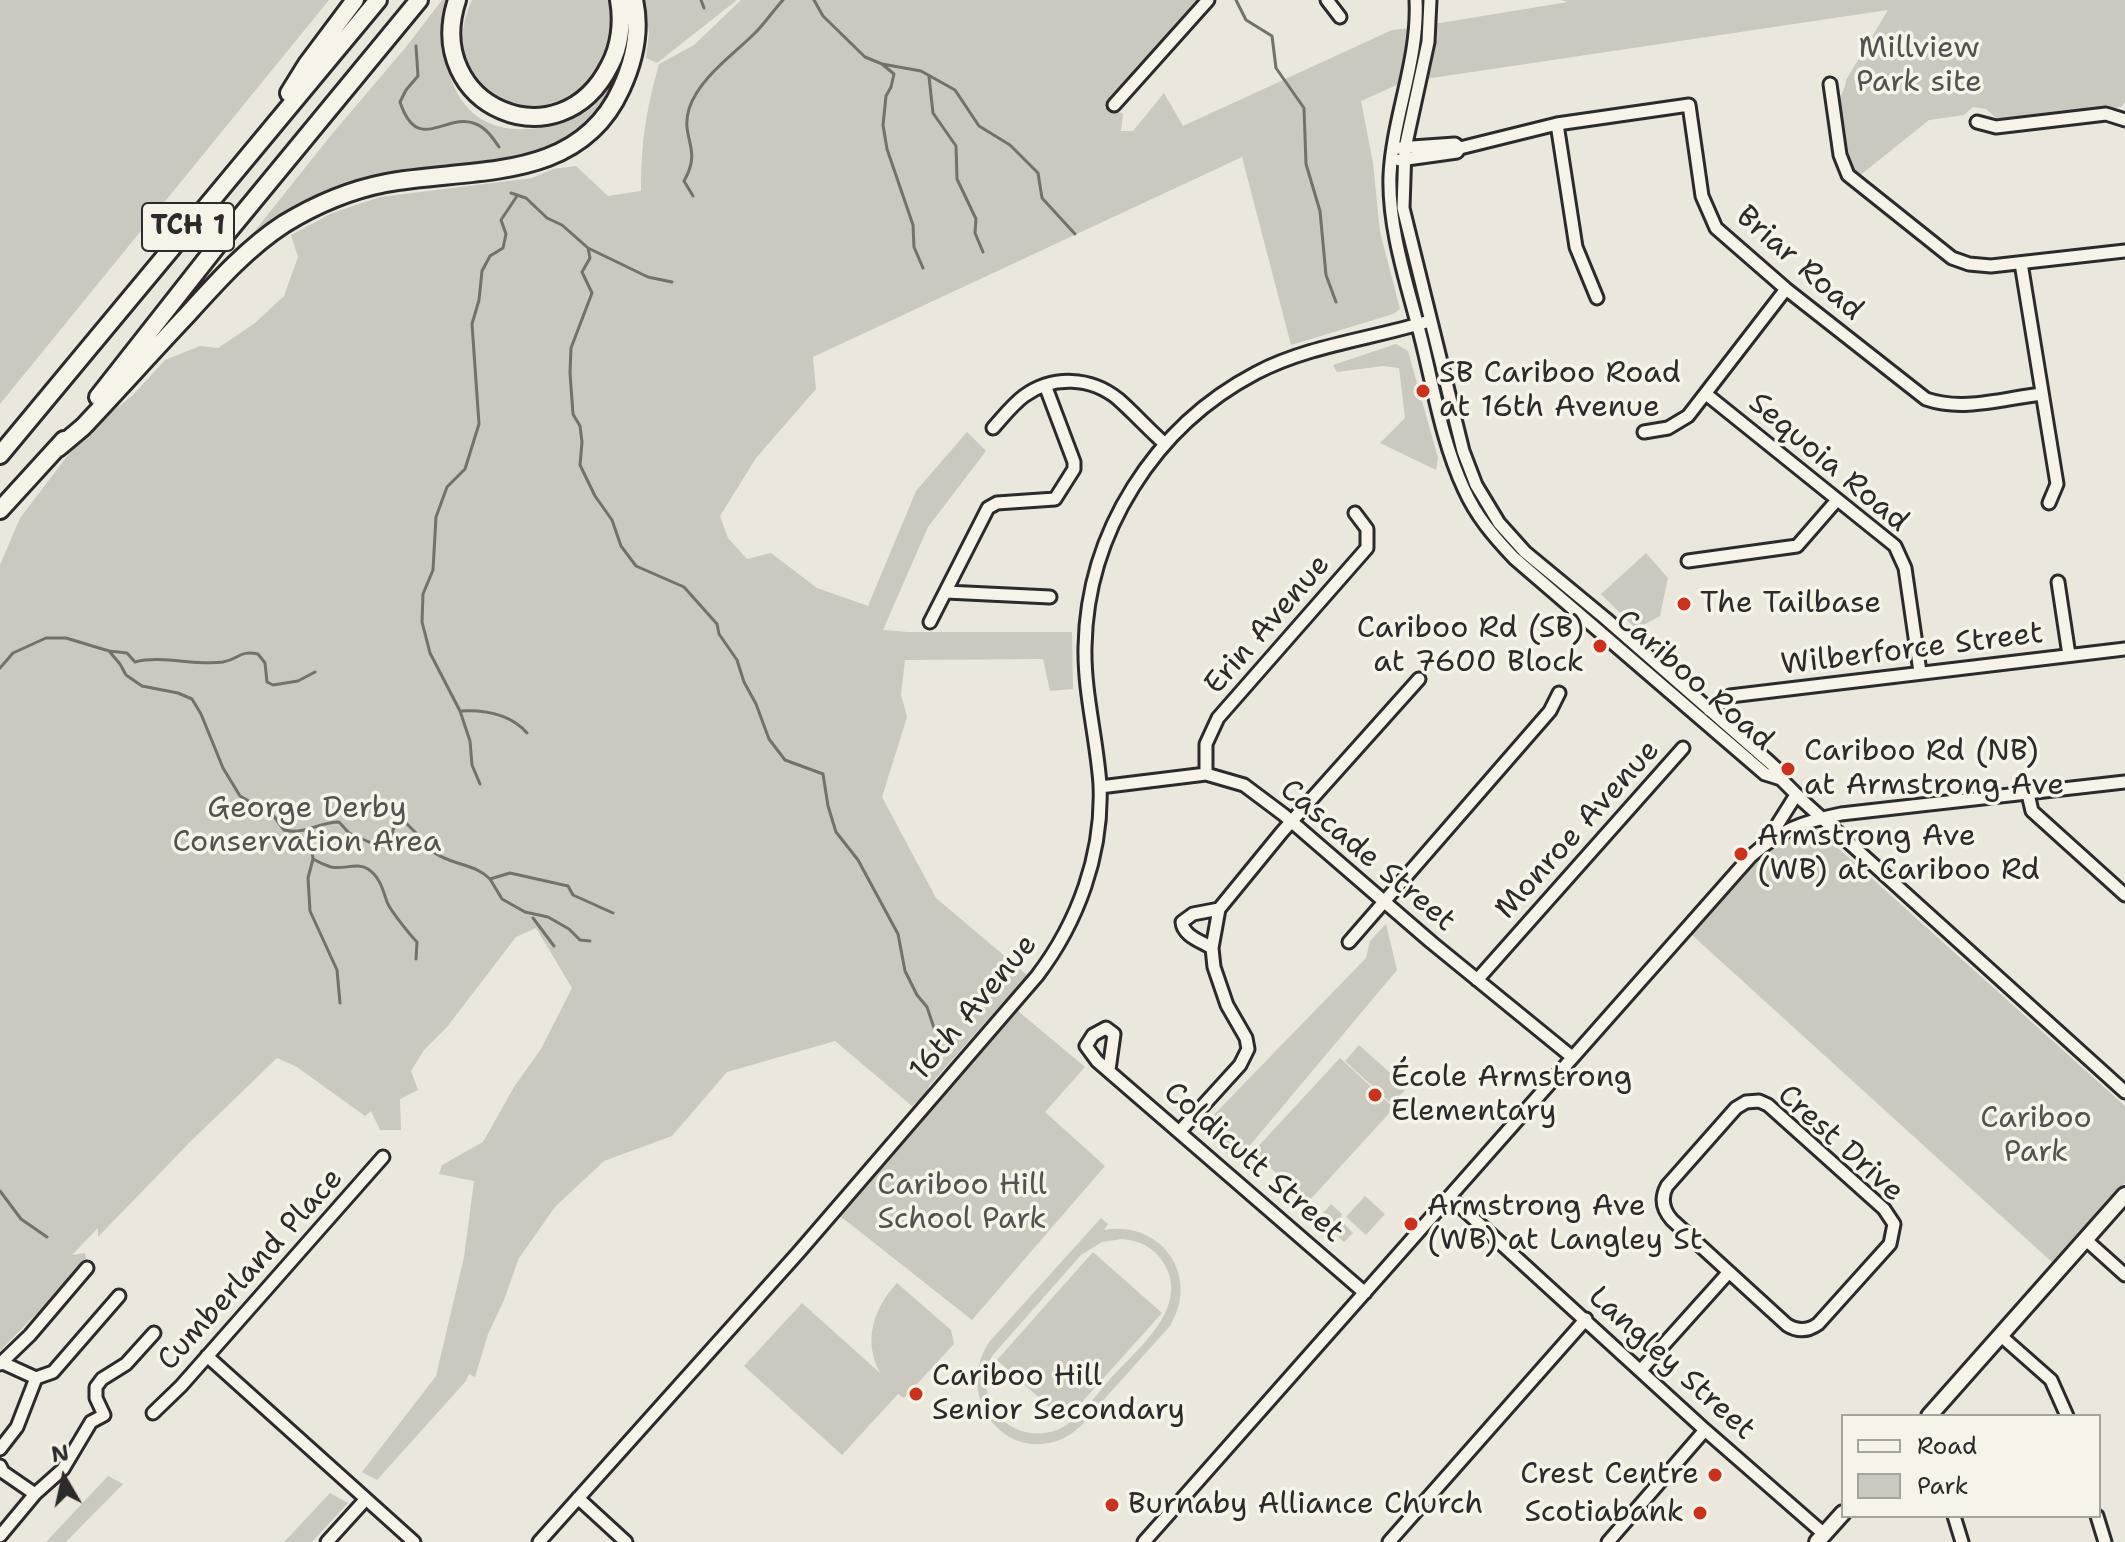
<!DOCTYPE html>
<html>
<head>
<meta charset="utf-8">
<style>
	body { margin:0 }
	#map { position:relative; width:2125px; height:1542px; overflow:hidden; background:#ebe7dd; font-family:"Shantell Sans",sans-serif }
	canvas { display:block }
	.legend { position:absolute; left:1841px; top:1414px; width:260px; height:104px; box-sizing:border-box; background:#f7f3e8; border:2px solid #a5a39c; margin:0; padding:10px 14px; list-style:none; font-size:24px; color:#2b2b2b }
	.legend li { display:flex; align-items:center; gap:16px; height:40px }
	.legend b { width:40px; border:2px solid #a5a39c }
	.north { position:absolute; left:24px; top:1438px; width:80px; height:80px; -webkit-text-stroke:6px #f7f3e8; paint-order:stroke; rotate:351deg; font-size:22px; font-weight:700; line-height:32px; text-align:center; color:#2b2b2b }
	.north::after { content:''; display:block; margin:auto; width:28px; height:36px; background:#2b2b2b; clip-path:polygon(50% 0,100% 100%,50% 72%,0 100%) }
</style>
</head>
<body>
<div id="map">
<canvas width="2125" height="1542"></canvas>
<ul class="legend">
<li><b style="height:10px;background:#f7f3e8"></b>Road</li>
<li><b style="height:22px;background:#cbc8bf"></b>Park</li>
</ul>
<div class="north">N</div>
</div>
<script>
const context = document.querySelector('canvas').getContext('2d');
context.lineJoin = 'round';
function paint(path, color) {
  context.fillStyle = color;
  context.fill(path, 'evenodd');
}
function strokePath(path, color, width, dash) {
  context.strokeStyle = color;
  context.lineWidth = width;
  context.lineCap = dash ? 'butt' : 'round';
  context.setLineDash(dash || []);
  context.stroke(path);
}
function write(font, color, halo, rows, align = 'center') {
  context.font = font + ' "Shantell Sans",sans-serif';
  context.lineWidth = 7;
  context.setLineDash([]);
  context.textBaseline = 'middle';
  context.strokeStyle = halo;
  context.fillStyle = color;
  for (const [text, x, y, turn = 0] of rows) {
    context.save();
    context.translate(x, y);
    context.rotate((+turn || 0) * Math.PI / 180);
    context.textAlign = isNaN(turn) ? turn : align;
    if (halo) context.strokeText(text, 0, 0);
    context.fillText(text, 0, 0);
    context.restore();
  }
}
const green = new Path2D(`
	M0 0H329L0 404Z
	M442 0H448C435 70 458 143 544 127 567 123 588 115 603 96 620 73 626 43 629 15L633 43 621 82 585 132 539 157 368 183 238 252 332 134 406 47Z
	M472 0H610C619 50 594 102 541 111 529 113 510 107 500 100 493 96 485 92 480 87 457 65 459 26 472 0Z
	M644 0H737L657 63 646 58 649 33Z
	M741 0H1198L1107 106 1123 114 1121 131H1133L1164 93 1183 126 1392 30 1410 28 1399 84 1361 101 1373 163 1380 232 1400 309 1393 314 1291 345 1242 157 813 357 816 389 756 458 720 516 728 538 747 559 771 553 817 588 868 606 916 491 967 432 986 451 928 527 883 630 908 632H1072L1073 689 1050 691 1043 659 905 660 901 694 907 717 882 797 936 898 1027 975 929 1086 927 1093 912 1106 835 1041 727 1072 672 1136 604 1161 555 1207 519 1258 504 1300 488 1334 475 1377 469 1374 466 1381 377 1480 362 1472 436 1376 464 1257 474 1181 439 1174 442 1165 483 1142 514 1087 541 1049 572 988 536 928 516 937 447 1027 424 1050 411 1071 418 1090 400 1099 401 1130H380L371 1111 365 1116 297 1067 277 1058 191 1141 98 1237V1228L72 1255 85 1253 87 1262 0 1351V565L20 518 85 433 133 395 165 360 200 346 218 348 255 323 284 296 298 257 291 235 332 213 380 197 532 178 553 169 576 166 608 196 641 191C641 142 646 111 659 64L694 45Z
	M1561 0H2125V102L2121 107 2004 121 1995 117 1986 109 1973 107 1964 115 1929 120 1858 177C1845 160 1838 126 1839 104 1839 95 1846 89 1846 80L1888 10 1425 79 1434 24 1568 2Z
	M1396 344 1408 351 1438 458 1436 470 1380 443 1405 418 1399 368 1383 366 1337 372 1333 365Z
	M1646 553 1668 578 1660 616 1636 629 1601 594Z
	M1817 829 2125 1106V1183L2054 1264 1692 935C1724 899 1767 836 1817 829Z
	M1386 924 1397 970 1236 1162 1200 1129 1366 958 1370 941Z
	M1018 1011 1085 1067 1045 1112 1105 1166 972 1320 840 1216 930 1111 935 1100 941 1098Z
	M1359 1045 1407 1088 1392 1104 1345 1061Z
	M1340 1058 1394 1108 1308 1202 1253 1152Z
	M1365 1196 1385 1214 1366 1235 1346 1217Z
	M1331 1204 1342 1214 1340 1219 1353 1233 1344 1242 1319 1218Z
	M1101 1218 1108 1224 1104 1230C1161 1220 1201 1276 1170 1326 1149 1349 1129 1372 1108 1395 1095 1410 1082 1429 1064 1438 1003 1466 953 1393 990 1341ZM1122 1239C1138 1240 1154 1247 1163 1262 1192 1307 1137 1349 1110 1379 1095 1396 1079 1421 1057 1430 1036 1438 1011 1432 997 1414 984 1396 984 1376 992 1356L1081 1255 1102 1242Z
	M1093 1252 1162 1313 1065 1421 997 1360Z
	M897 1283 951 1330 954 1344 904 1398 898 1394 842 1455 744 1366 802 1303 880 1373C863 1341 873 1309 897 1283Z
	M108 1476 123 1484 66 1542H46Z
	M330 1493 348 1503 312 1542H284Z`);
const stream = new Path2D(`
	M701 0 704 8
	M814 0 823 16 865 57 882 64 921 71 955 90 979 126 1010 145 1038 173 1042 198 1075 234
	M1236 0 1246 20 1272 36 1276 68 1304 108 1306 164 1320 211 1326 275 1336 302
	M416 46 418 76 406 90 400 102C418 156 446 111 476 124 486 128 493 138 499 147
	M883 65 894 74 891 87 886 96 883 125 887 149 913 225 914 247 923 268
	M929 77 933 113 956 146 957 179 976 219 975 233 983 252
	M511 193 526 198 547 218 562 225 588 248 590 258 582 272 592 293 571 348 570 373 573 414 580 426 582 442 580 465 595 496 612 520 621 546 636 566 684 587 717 624 719 634 737 660 744 682 756 704 769 739 785 760 823 774 828 806 836 832 858 860 898 934 905 971 917 995 927 1007 934 1028
	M693 196 684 181C703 148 680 139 689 109 699 78 733 55 755 33 765 23 773 11 783 0
	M588 248 648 277 672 282
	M109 651 127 653 135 662C163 655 194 666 223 662 240 659 239 650 258 654L265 663 267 682 273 685 298 681 315 672
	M0 668 13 653 46 638H66L109 651 120 664 126 675 142 686 178 693 192 699 201 714 223 768 240 796 273 815 284 830C306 835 318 822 339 822L349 833 380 847 390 841 394 827 406 823 426 843
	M462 711C486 710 511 715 527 733
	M480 784 472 765 470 741 460 711 430 653 422 622 423 594 433 570 436 517 447 487 465 469 479 424 472 324 479 300 482 271 490 256 503 248 506 234 501 220 517 196
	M310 831 313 859 308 878 310 911 337 970 340 1003
	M432 851C451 866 473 862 490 879L510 873 568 886 573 895 613 913
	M313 859C318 862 325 865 331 867 343 870 357 862 368 869 380 877 383 890 387 902 390 910 410 935 417 942L416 959
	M490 879 502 899 525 912 548 917 569 929 580 940 590 941
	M533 918 554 946
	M0 1191 21 1219 47 1237`);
const minor = new Path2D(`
	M1327 0 1340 17
	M1416 0C1419 60 1393 116 1390 175 1388 231 1409 289 1422 342 1434 391 1443 444 1464 489 1476 516 1494 537 1514 558L1765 774 1781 779
	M1430 0 1428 42 1405 148 1403 208 1463 451 1476 485 1499 523 1525 552 1606 619 1767 760 1777 769 1781 779 1804 802 2125 1092
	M1830 84 1840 155 1848 175 1952 258 1969 264 1991 266 2125 251
	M1114 105 1208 0
	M1977 122 1996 127 2106 114 2125 120
	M1557 124 1576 247 1597 298
	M1398 148 1455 144 1460 148
	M1400 160 1457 152 1460 148 1557 124 1689 105 1702 196 1716 228 1786 289 1926 399C1964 412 2004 398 2042 394
	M2021 263 2057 484 2049 503
	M1706 394 1895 546 1905 568 1920 672
	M993 428C1003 417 1012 405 1024 396 1053 375 1091 377 1118 399 1134 413 1148 429 1164 443
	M1644 432 1668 428 1688 416 1786 289
	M1688 561 1797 546 1837 500
	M2058 582 2069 655
	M946 592 1050 597
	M930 622 988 508 997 503 1055 499 1074 469V462L1045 385
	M1709 710 1730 696 2125 649
	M1206 774V744L1218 718 1367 548V529L1355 513
	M1100 787 1206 774 1244 785 1284 815 1431 942 1572 1057
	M2028 794 2032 811 2125 895
	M1769 838 1796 795
	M1349 942 1550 711 1559 693
	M1212 948C1201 941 1183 936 1182 922L1193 914 1219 909
	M1477 980 1683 748
	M1109 1070 1114 1034 1106 1028 1093 1035 1086 1046 1097 1061 1365 1293
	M1759 1101 1768 1105 1884 1209 1894 1224 1890 1244 1818 1324C1808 1331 1798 1332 1787 1325L1672 1220C1663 1210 1660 1199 1667 1186L1736 1108 1746 1102Z
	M1180 1131 1240 1065 1248 1049 1246 1038 1227 1005 1214 967 1212 948 1219 909 1282 832 1419 679
	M1450 1197 1705 1430 1824 1534
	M2085 1239 2125 1275
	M2000 1335 2051 1380 2067 1416
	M207 1356 414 1542
	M3 1363 36 1378 53 1372 119 1296
	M0 1364 30 1335 87 1268
	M1641 1370 1729 1272
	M153 1413 181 1386 383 1157
	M0 1449 17 1427 36 1378
	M0 1466 3 1472 35 1494
	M578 1498 626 1542
	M1954 1516 1962 1542
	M2097 1516 2105 1542
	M0 1536 35 1494 63 1469 91 1422 104 1415 96 1398V1387L102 1379 126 1364 154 1333
	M327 1542 366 1499
	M539 1542 798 1253 1037 976C1078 922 1103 854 1100 785 1097 739 1084 693 1085 647 1087 532 1155 426 1256 373 1309 345 1372 339 1429 321
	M1144 1542 1750 857C1780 830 1802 822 1841 814L2125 782
	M1389 1542 1586 1319
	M1608 1542 1705 1430`);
const major = new Path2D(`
	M1929 1416 2125 1195
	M1817 1542 1843 1513`);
const highway = new Path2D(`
	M457 0C422 106 560 166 610 65 620 46 623 22 619 0
	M289 93 307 64 355 0
	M98 397 227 233 419 0
	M58 448 83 427C118 390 152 352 187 315 216 283 247 248 284 224 315 205 350 190 386 183 471 167 578 184 621 89 634 61 641 31 634 0
	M0 455 378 0
	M0 510 64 440`);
const markers = [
	[1423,391,8,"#c8321e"],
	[1684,604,8,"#c8321e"],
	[1600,646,8,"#c8321e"],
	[1788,769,8,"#c8321e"],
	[1741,854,8,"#c8321e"],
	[1375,1095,8,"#c8321e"],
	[1411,1224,8,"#c8321e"],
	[916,1394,8,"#c8321e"],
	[1715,1475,8,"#c8321e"],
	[1112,1505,8,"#c8321e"],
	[1700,1513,8,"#c8321e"]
];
const shields = [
	[188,227,92]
];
const shieldNames = [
	["TCH 1",188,227]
];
const parkNames = [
	["Millview",1919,49],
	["Park site",1919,83],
	["George Derby",307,809],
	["Conservation Area",307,843],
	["Cariboo",2036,1119],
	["Park",2036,1153],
	["Cariboo Hill",962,1186],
	["School Park",962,1220]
];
const streetNames = [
	["Briar Road",1799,264,41],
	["Sequoia Road",1828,463,40],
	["Erin Avenue",1268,625,-49],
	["Wilberforce Street",1912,650,-7],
	["Cariboo Road",1694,681,41],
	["Monroe Avenue",1578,830,-48],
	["Cascade Street",1367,856,40],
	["16th Avenue",974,1008,-50],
	["Crest Drive",1840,1144,42],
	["Coldicutt Street",1253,1163,41],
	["Cumberland Place",251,1270,-48],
	["Langley Street",1671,1364,42]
];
const poiNames = [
	["SB Cariboo Road",1439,374],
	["at 16th Avenue",1439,408],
	["The Tailbase",1700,604],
	["Cariboo Rd (SB)",1584,629,"right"],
	["at 7600 Block",1584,663,"right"],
	["Cariboo Rd (NB)",1804,752],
	["at Armstrong Ave",1804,786],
	["Armstrong Ave",1757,837],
	["(WB) at Cariboo Rd",1757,871],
	["École Armstrong",1391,1078],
	["Elementary",1391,1112],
	["Armstrong Ave",1427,1207],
	["(WB) at Langley St",1427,1241],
	["Cariboo Hill",932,1377],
	["Senior Secondary",932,1411],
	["Crest Centre",1699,1475,"right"],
	["Burnaby Alliance Church",1128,1505],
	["Scotiabank",1684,1513,"right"]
];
paint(green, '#cbc8bf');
strokePath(stream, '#72716c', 3);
strokePath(minor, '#2b2b2b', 17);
strokePath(major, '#2b2b2b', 20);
strokePath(highway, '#2b2b2b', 22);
strokePath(minor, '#f7f3e8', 11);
strokePath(major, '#f7f3e8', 14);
strokePath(highway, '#f7f3e8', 16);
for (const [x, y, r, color] of markers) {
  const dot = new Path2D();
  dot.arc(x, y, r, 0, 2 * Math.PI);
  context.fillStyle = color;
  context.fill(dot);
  strokePath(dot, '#f7f3e8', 3);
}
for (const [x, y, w] of shields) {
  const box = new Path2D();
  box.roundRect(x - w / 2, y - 24, w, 48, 6);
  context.fillStyle = '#f7f3e8';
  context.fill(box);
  strokePath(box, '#2b2b2b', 2);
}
write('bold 28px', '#2b2b2b', null, shieldNames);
write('30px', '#535250', '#f7f3e8', parkNames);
write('30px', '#2b2b2b', '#f7f3e8', streetNames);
write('30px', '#2b2b2b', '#f7f3e8', poiNames, 'left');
</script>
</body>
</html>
